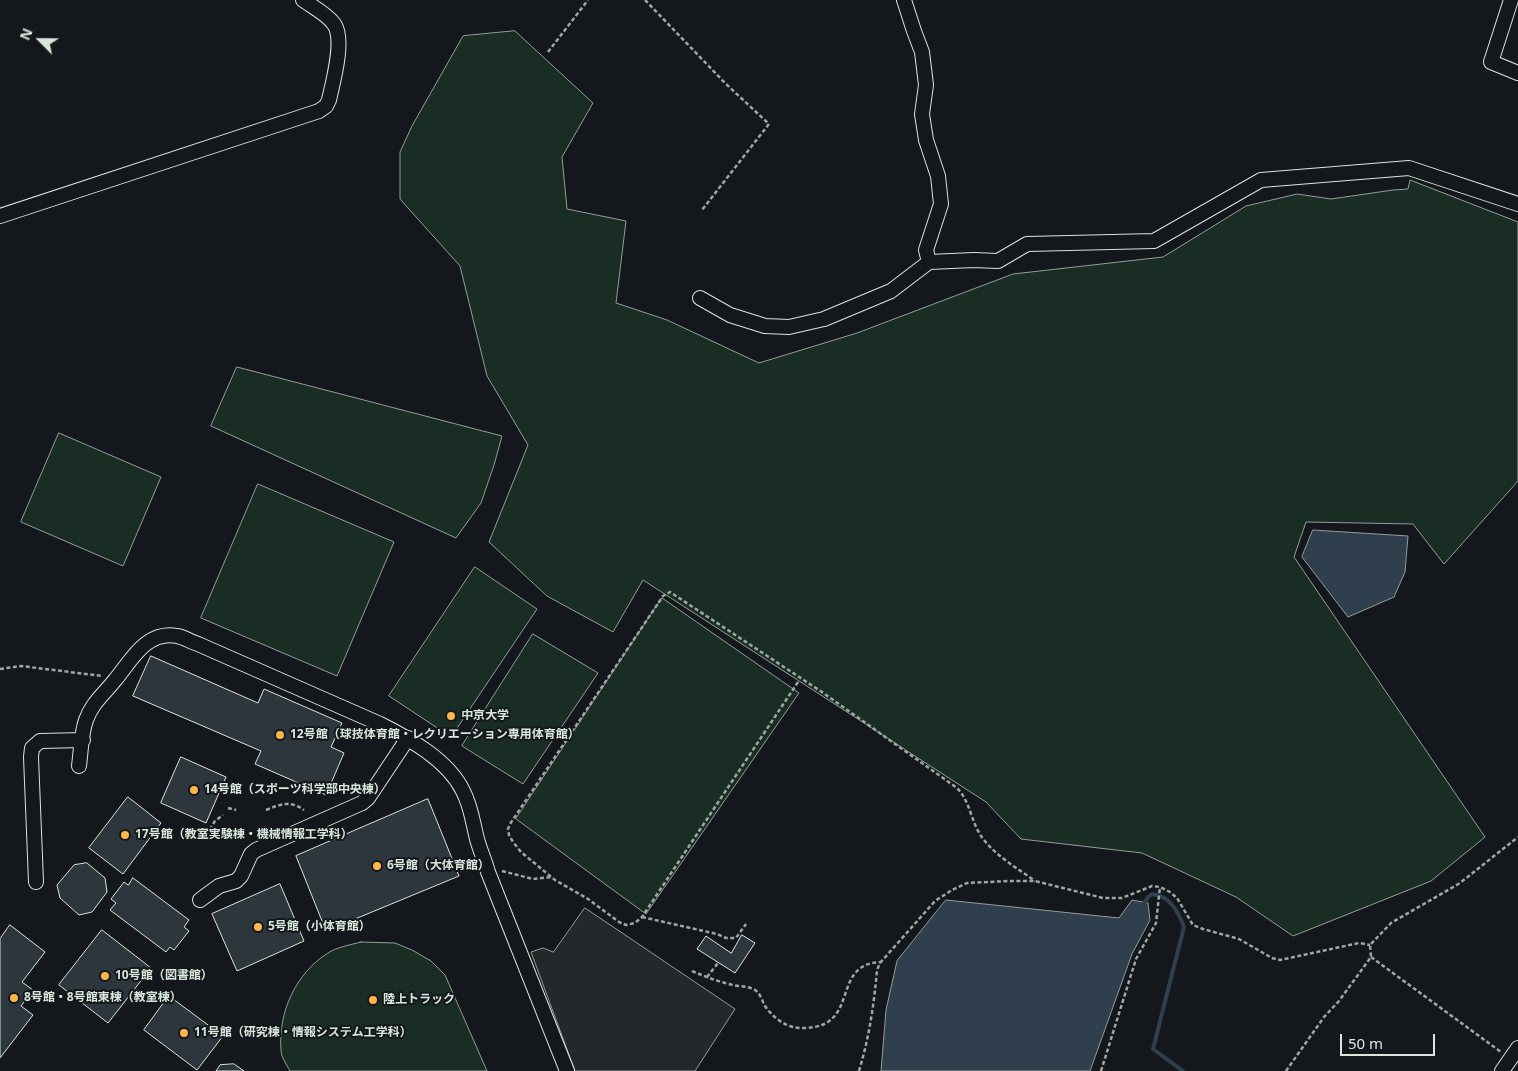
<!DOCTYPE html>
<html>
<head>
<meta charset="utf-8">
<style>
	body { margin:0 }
	#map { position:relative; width:1518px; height:1071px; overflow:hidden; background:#14181c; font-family:"Noto Sans",sans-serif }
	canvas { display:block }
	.north { position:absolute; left:15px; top:15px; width:50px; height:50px; -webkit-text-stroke:4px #14181c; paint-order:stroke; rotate:293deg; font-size:14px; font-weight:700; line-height:20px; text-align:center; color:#d8e6dc }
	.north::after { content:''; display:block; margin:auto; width:18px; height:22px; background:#d8e6dc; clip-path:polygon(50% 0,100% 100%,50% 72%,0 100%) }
	.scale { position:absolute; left:1340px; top:1034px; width:95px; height:22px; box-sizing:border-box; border:2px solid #d8e6dc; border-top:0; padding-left:6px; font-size:15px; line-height:18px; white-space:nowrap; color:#d8e6dc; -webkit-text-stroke:4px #14181c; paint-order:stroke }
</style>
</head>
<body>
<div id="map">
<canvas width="1518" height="1071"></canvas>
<div class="north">N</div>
<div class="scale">50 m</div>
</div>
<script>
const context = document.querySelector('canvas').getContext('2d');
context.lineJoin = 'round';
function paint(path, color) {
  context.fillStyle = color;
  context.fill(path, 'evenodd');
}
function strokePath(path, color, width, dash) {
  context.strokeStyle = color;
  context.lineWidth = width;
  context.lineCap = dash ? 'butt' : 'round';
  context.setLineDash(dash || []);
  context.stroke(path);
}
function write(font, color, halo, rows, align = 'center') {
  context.font = font + ' "Noto Sans","Noto Sans JP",sans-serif';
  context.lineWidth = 4;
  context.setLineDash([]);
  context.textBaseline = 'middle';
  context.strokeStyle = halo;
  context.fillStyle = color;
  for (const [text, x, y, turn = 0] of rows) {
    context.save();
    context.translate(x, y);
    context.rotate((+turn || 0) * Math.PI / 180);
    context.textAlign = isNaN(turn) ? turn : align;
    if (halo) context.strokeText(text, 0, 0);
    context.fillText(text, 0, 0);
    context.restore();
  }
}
const green = new Path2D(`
	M515 31 593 103 562 157 567 209 626 221 616 303 667 320 759 363 857 333 1013 274 1163 257 1246 206 1297 194 1331 199 1393 190 1408 189 1410 180 1518 222V481L1444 564 1413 524 1306 522 1294 557 1485 837 1431 881 1293 936 1236 897 1142 853 1021 839 986 802 643 580 613 632 547 596 489 542 528 445 487 376 460 266 400 199V152L412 126 463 36Z
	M237 367 502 436 494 465 481 503 456 538 211 426Z
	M59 433 161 477 123 566 21 522Z
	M258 484 394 542 337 676 201 618Z
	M475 567 537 609 451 737 389 696Z
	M662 598 799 693 646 914 516 819Z
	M533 634 598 673 523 784 462 746Z
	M361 942 395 943 412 950 431 961 445 975 487 1071H290C287 1065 281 1057 281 1050 278 1012 296 973 328 953 337 947 350 945 361 942Z`);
const parking = new Path2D(`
	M585 908 735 1009 695 1071H575L531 952 543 948 553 952Z`);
const water = new Path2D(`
	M1313 530 1408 536 1405 572 1394 597 1348 617 1302 557Z
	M946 900 1119 918 1132 900 1148 903 1150 920 1132 954 1090 1071H881L886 1010 897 961Z`);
const stream = new Path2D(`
	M1143 905 1148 897 1152 894C1170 896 1178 911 1184 927L1153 1049 1183 1071`);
const building = new Path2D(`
	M151 656 258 703 264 689 342 723 331 747 344 753 326 795 255 764 261 751 133 696Z
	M181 757 226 777 206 823 161 803Z
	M128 797 161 823 123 874 89 848Z
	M428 799 459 876 326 931 296 856Z
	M87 863 105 878 107 892 92 912 79 915 60 898 57 885 74 865Z
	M133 878 189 920 184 927 189 931 174 950 170 947 166 952 110 910 116 903 111 899 124 882 128 885Z
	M280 884 304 941 237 971 212 914Z
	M10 925 45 952 22 982 33 990 21 1006 33 1015 0 1058V939Z
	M102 930 151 968 108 1023 59 985Z
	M742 935 755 943 735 973 697 949 706 936 731 953Z
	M169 996 223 1036 197 1070 144 1030Z
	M234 1064 244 1071H216L220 1065Z`);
const path = new Path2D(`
	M645 0 726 84 769 124 702 210
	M548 52 588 0
	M0 669 21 666 102 676
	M798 682 642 917 635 923 626 925 619 922 588 899 555 880 521 852 513 842 509 835 508 829 510 824 663 596 670 592 822 692 957 788C970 801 971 821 981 836 994 855 1017 868 1035 881
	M228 808 236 810
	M266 810C281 804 290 800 304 810
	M200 838 208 832 215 821 223 815
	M502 871 533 879 552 877
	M642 917 717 934 726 938H736L746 924
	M1371 957 1501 1052
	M692 971C704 976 716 981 729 984 737 987 747 985 755 990 761 994 762 1001 765 1006 774 1019 788 1029 804 1028 862 1027 829 964 881 962
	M707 977 718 963
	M859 1071C869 1038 874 1005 877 970L880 963 935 901 952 890 967 883 1009 881H1035L1103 898H1122L1152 886 1160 887 1170 892 1177 898 1193 925 1203 929 1239 939 1272 958 1280 960 1359 943 1370 945
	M1101 1071 1136 959 1156 923 1160 887
	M1286 1071 1324 1017 1339 1001 1371 957 1370 945 1391 923 1460 883 1518 837`);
const minor = new Path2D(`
	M1511 0 1491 62 1518 73
	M0 216 319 111 326 106 329 100C333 82 345 39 334 24 327 14 313 7 303 0
	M929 262 974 260 998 261 1027 244 1154 241 1261 180 1409 168 1518 204
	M700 298 730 315 765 326 789 327 824 319 891 291 929 262 926 250 941 204 938 176 926 140 922 114 926 85 922 52 914 31 904 0
	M79 766C81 751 81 734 86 720 92 703 104 694 115 680 131 661 146 630 177 636 184 637 191 642 198 644L380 724C410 739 448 760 463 791 471 806 473 823 477 839 480 850 485 861 488 872L567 1071
	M36 882 31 757 32 748 40 741 83 740
	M200 900 219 886 236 881 241 876 251 854 256 850 362 803 368 798 408 738
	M1502 1071 1518 1048`);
const markers = [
	[451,716,5,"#ffb74d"],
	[280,735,5,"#ffb74d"],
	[194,790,5,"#ffb74d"],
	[125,835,5,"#ffb74d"],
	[377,866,5,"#ffb74d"],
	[258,927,5,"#ffb74d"],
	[105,976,5,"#ffb74d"],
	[14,998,5,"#ffb74d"],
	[373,1000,5,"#ffb74d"],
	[184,1033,5,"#ffb74d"]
];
const poiNames = [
	["中京大学",461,716],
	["12号館（球技体育館・レクリエーション専用体育館）",290,735],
	["14号館（スポーツ科学部中央棟）",204,790],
	["17号館（教室実験棟・機械情報工学科）",135,835],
	["6号館（大体育館）",387,866],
	["5号館（小体育館）",268,927],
	["10号館（図書館）",115,976],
	["8号館・8号館東棟（教室棟）",24,998],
	["陸上トラック",383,1000],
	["11号館（研究棟・情報システム工学科）",194,1033]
];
paint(green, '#1a2d24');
strokePath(green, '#939e99', 1);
paint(parking, '#24282b');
strokePath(parking, '#939e99', 1);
paint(water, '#2f3f4d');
strokePath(water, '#939e99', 1);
strokePath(stream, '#2f3f4d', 4);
paint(building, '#2c363c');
strokePath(building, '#d8e6dc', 1);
strokePath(minor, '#d8e6dc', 16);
strokePath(path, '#9da8a2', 2.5, [4, 2.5]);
strokePath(minor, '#14181c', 14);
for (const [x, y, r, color] of markers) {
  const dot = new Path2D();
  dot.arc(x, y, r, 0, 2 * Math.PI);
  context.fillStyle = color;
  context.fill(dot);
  strokePath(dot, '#14181c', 2);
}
write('bold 12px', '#d8e6dc', '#14181c', poiNames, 'left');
</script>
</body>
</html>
